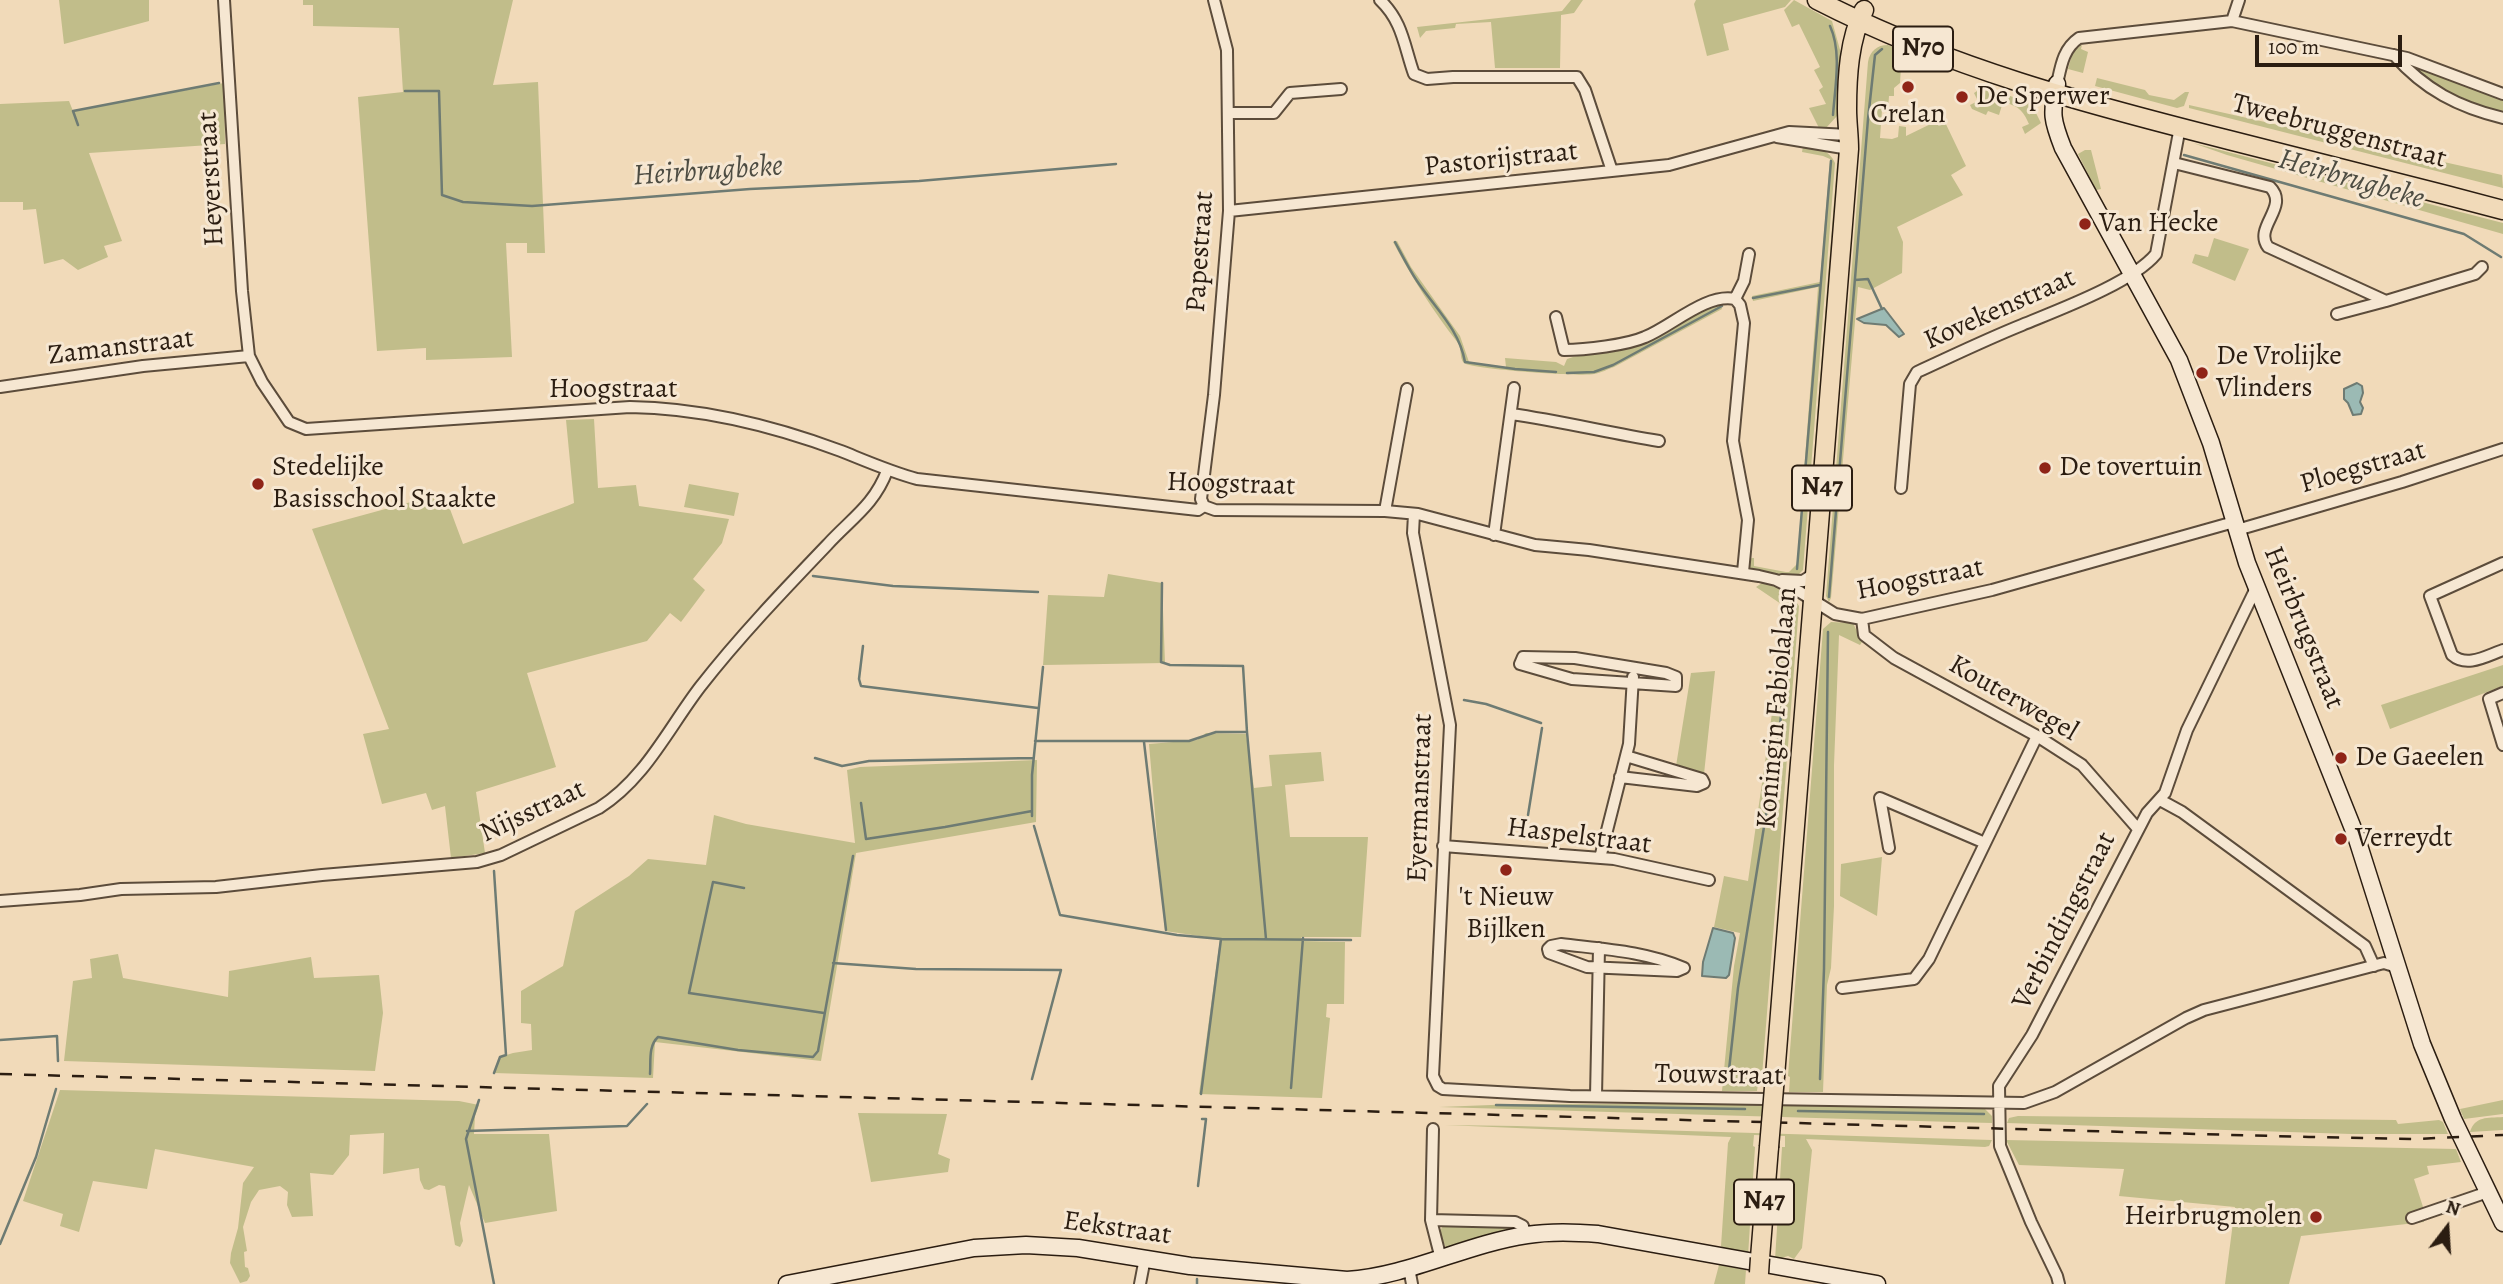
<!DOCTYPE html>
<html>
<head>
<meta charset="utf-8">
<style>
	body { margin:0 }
	#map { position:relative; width:2503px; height:1284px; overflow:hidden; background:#f1dab9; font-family:Alegreya,serif }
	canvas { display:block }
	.north { position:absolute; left:2412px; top:1193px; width:70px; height:70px; -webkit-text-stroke:5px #f6e7d2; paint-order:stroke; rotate:17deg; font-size:19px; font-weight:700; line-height:28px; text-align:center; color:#2b1d11 }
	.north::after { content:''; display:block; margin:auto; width:24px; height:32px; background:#2b1d11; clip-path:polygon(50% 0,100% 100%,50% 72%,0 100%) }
	.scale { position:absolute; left:2255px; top:35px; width:147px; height:32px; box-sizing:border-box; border:4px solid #2b1d11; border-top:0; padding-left:9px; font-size:21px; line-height:24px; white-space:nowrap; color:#2b1d11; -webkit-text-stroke:5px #f6e7d2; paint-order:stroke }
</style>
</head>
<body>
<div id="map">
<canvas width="2503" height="1284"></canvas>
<div class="north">N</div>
<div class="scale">100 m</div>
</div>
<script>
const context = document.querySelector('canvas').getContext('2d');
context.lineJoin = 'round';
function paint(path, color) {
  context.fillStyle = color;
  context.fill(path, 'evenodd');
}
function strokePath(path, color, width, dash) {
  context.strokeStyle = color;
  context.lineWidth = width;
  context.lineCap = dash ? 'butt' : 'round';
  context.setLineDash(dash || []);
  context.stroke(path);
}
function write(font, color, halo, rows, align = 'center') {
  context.font = font + ' Alegreya,serif';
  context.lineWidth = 6;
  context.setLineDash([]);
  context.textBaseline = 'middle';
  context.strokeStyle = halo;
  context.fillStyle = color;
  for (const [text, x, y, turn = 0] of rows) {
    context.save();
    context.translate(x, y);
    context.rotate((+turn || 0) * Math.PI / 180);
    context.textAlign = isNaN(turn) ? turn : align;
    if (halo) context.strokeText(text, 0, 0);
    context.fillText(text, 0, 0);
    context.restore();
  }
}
const green = new Path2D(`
	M59 0H149V21L64 44Z
	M303 0H513L493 85 538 82 545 253H527V243H506L512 357 426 360V348L377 351 358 97 403 92 399 28 313 26V5H303Z
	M1571 0H1583L1574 13 1561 15 1560 68H1495L1491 22 1456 24 1455 28 1426 31 1420 38 1417 27 1562 11Z
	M1696 0H1791L1785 7 1723 24 1729 50 1707 56 1694 4Z
	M1794 0 1832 21 1842 57 1837 116 1826 128H1819L1809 108 1826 104 1819 90 1823 87 1814 70 1820 67 1799 24 1792 27 1784 10Z
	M1888 45 1918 58H1913L1901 67 1900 83 1894 88V96H1889L1888 110H1882L1880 138 1892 139 1898 137 1899 126 1906 127V136L1943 118 1966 166 1951 175 1963 195 1897 227 1903 242 1902 273 1870 290 1858 287 1831 598 1829 602 1826 596 1868 62C1870 51 1877 45 1888 45Z
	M2082 45 2081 49 2088 52 2083 73 2068 69 2073 51Z
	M2410 64 2503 100V112L2457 99 2430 82Z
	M2097 78 2145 90 2149 95 2174 100 2185 92H2189L2184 106 2177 108 2095 86Z
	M224 83 225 144 89 153 122 241 104 246 108 257 78 270 63 259 44 264 36 209 23 210V202H0V104L69 101 73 111Z
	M1983 87 2031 103 2041 123 2025 134 2022 127 2029 124C2023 110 2018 106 2003 102L1999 115 1988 111 1986 115 1972 109 1970 105 1978 101 1974 93Z
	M2189 105 2502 175 2503 188 2189 108Z
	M2193 143 2503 223V234L2227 155Z
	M1803 146C1817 148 1829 149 1835 163L1803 570 1794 579 1751 570 1748 566V560L1752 558H1754V566L1786 572H1789L1797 564 1818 287 1753 301 1752 296 1820 282 1830 159 1823 156 1802 152Z
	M2085 150H2091L2101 189 2096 190 2078 154Z
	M1837 163 1839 164 1805 570Z
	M1856 166 1823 595H1822Z
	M2214 238 2249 249 2235 281 2192 263 2195 254 2208 257Z
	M1397 241 1411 267 1460 336 1469 362 1506 367 1505 358 1556 362 1564 366 1567 359 1573 357 1642 342 1713 306 1720 303 1722 309 1614 367C1608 369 1601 373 1594 374 1581 377 1471 369 1464 363 1459 358 1462 348 1458 343 1433 311 1412 278 1393 242Z
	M594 419 598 488 636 485 639 506 729 519 722 543 693 579 705 590 681 622 670 613 647 641 527 673 556 767 476 792 485 853 451 858 445 806 432 810 426 793 382 804 363 734 389 729 312 529 444 493 463 544 567 506 574 503 566 420Z
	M689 484 739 493 734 516 684 507Z
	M1108 574 1162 583 1165 663 1043 665 1048 595 1104 597Z
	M1765 581 1787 589 1799 606 1762 1076 1759 1077 1757 1091H1722L1734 966 1740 933 1714 927 1724 876 1748 881 1778 671 1784 606 1756 587Z
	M1831 622 1853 623 1862 642 1860 645 1839 635 1834 765V906L1831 968 1827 985 1823 1092H1789L1790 1077 1788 1076 1823 629Z
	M2503 665V686L2390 729 2381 705Z
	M1715 671 1704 774 1676 766 1691 673Z
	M1206 733 1246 734 1254 788 1272 786 1269 755 1321 752 1324 781 1285 785 1290 837H1368L1361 937H1301L1303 941 1345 942 1344 1004H1327L1326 1017 1330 1018 1322 1098 1199 1094 1220 939 1165 931 1149 744 1197 740Z
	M1037 760 1036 822 856 853 821 1061 655 1042 653 1078 494 1073 500 1057 513 1053 532 1050 531 1024 521 1023V991L563 966 575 911 629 876 648 859 706 865 714 815 746 824 855 843 847 770 860 767Z
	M1882 857 1877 916 1840 896 1841 864Z
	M118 954 123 978 228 997 229 971 311 957 314 978 379 975 383 1013 375 1071 64 1061 73 981 92 978 90 959Z
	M60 1090 459 1101 479 1105 475 1116 474 1134H549L557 1211 485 1223 469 1185 460 1223 463 1241 460 1247 455 1245 445 1186 439 1185 429 1190 424 1189 420 1180 419 1168 383 1174 384 1133 350 1135 349 1155 333 1175 310 1173 313 1216 292 1217 287 1205 288 1192 280 1186 259 1190 251 1202 243 1227 247 1251 244 1252 245 1267 248 1268 250 1276 247 1281 240 1283 230 1263 231 1253 238 1228 243 1183 254 1167 155 1149 147 1189 93 1181 79 1232 60 1226 63 1214 23 1201Z
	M2503 1100V1114L2464 1119 2460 1109Z
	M1517 1104H1684L1985 1109 1992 1116V1123L1953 1122 1439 1107Z
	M858 1113 947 1114 938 1154 950 1159 948 1172 871 1182Z
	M2018 1116 2396 1120 2398 1124 2439 1120 2443 1122 2448 1134H2351L2007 1123 2009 1118Z
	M2503 1117V1130L2470 1132C2475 1116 2487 1118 2503 1117Z
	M1445 1125 1517 1126 1992 1140 1989 1146 1985 1147 1806 1139 1812 1150 1802 1248 1794 1259 1788 1256 1775 1260 1782 1147H1785V1136L1754 1135 1753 1146 1755 1147 1748 1256 1734 1249 1730 1252 1723 1249 1721 1246 1728 1143 1731 1137Z
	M2006 1140 2456 1149 2461 1162 2427 1166 2429 1174 2414 1179 2424 1210V1222L2301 1236 2289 1284H2225L2235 1207 2119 1196 2124 1169 2019 1165Z
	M1447 1225 1513 1226 1517 1228 1518 1231 1447 1250 1439 1232 1443 1226Z
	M1719 1265 1746 1270 1745 1284H1714Z`);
const water = new Path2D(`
	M1884 308 1904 334 1899 337 1886 325 1864 323 1857 319Z
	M2357 383 2362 386 2363 393 2360 402 2363 408 2361 414 2353 415 2348 403 2344 399V389Z
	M1713 928 1733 933 1735 938 1729 975 1726 978 1702 976 1703 962Z`);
const stream = new Path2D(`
	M1830 26C1842 52 1835 87 1833 115
	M405 91H439L442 195 463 202 532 206 750 189 919 181 1116 164
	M78 125 73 111 219 83
	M2184 155 2464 234 2501 257
	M1395 242C1402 255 1409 269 1417 281 1435 308 1459 329 1465 362L1515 369 1556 372
	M1855 280 1868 279 1882 309
	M1753 298 1820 285
	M1567 373 1594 372 1613 365 1722 306
	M1797 569 1831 161
	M813 576 893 586 1038 592
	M1829 597 1868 119 1875 55 1882 49
	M863 646 859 679 861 686 1038 708
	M1464 700 1486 704 1541 723
	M1247 732 1266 939
	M1035 741H1189L1216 732H1247L1243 666 1170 665 1161 662 1162 583
	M1144 742 1166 930
	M815 758 842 766 869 761 1033 758
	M861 803 866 839 945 827 1032 811
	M1528 815 1542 728
	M1032 816V775L1043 667
	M1034 826 1060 915 1177 935 1221 939 1351 940
	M494 871 506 1055 500 1057 494 1073
	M744 888 713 882 689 993 824 1013
	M833 963 916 969 1061 970 1032 1079
	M0 1040 57 1036 58 1061
	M650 1074C651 1062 648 1046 658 1037L738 1050 813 1057 818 1051 853 856
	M1728 1079 1738 988 1779 734 1793 607
	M1820 1079 1824 969 1828 632
	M1291 1088 1303 938
	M1201 1094 1221 939
	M479 1100 466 1139 494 1284
	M1496 1105 1745 1109
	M1798 1111 1984 1114
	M467 1131 627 1126 647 1104
	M1198 1186 1206 1119H1202
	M0 1244 36 1157 56 1089
	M1197 1279V1284`);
const street = new Path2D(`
	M224 0 242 291 249 356 262 382 289 422 306 429 630 407C701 408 774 426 841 451 866 461 891 472 917 479L1198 510 1204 506 1215 510 1385 511 1418 514 1535 545 1589 550 1759 576 1776 580 1800 592 1835 614 1862 619 1992 590 2234 522
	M1380 0C1403 22 1404 46 1414 74L1427 79 1453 77H1577L1585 90 1612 171
	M2232 21 2239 0
	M2394 55C2425 90 2458 107 2503 118
	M2057 84C2061 66 2063 49 2079 38L2232 21 2407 58 2503 94
	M1228 113H1274L1290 93 1341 89
	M1777 137 1849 149
	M2174 163 2270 187C2290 207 2253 227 2268 247L2386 301 2475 274 2482 267
	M1229 211 1669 165 1789 132 1849 135
	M1735 299 1744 281 1749 254
	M2337 314 2386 301
	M1556 317 1564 350C1585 350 1627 345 1645 337 1672 326 1706 293 1735 299L1740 305 1744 323 1733 441 1748 520 1743 572
	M0 387 143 366 249 356
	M1511 414C1561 421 1609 433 1659 441
	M1901 488 1910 384 1917 372C1952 356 1987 339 2022 325 2058 310 2132 283 2156 254L2180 127
	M1204 506 1201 499 1214 395 1229 211 1227 50 1214 0
	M1385 511 1407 389
	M1414 514 1413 533 1450 725 1433 1076 1438 1086 1443 1089 1570 1096 2024 1103 2055 1092 2186 1018 2204 1010 2384 963 2397 967
	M2237 530 2402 482 2503 449
	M1494 535 1514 388
	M2503 563 2430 596 2452 655C2467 668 2486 656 2503 650
	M1782 580 1803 581 1815 573
	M1862 619 1864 635 1894 658 2037 736 2082 765 2138 829
	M1523 657 1575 658 1666 673 1676 677V686L1572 679 1520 664Z
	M2503 693 2489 699 2503 745
	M1620 777 1697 786 1704 783 1702 779 1626 756
	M2160 800 2182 812 2365 946 2374 966
	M1443 846 1614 859 1709 880
	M1889 848 1880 798 1985 843
	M1600 858 1629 744 1633 677
	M0 901 80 895 121 889 216 887 322 875 477 862 501 855 599 808C645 779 668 729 700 687 739 637 784 590 828 544 852 518 874 505 887 471
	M1561 944C1602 949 1645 951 1684 968L1677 971 1587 967 1549 953 1548 949 1551 946Z
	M1842 988 1914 979 1929 959 2037 736
	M1596 1096 1599 948
	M1433 1129 1431 1220 1441 1259
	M2412 1218 2488 1192
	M1431 1220 1515 1222 1523 1226 1525 1235
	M1409 1268 1412 1284
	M1140 1284 1145 1258
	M2059 1284 2057 1276 2031 1222 2000 1146 1999 1086 2032 1035 2147 813 2165 793 2187 730 2257 586`);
const secondary = new Path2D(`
	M2057 84C2051 114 2052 120 2063 148L2179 360 2211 443 2247 563 2356 836 2422 1044 2453 1119 2503 1223
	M787 1284 974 1248 1026 1245 1078 1248 1190 1266 1347 1280C1409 1276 1466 1244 1527 1235 1551 1231 1574 1232 1598 1234L1877 1284`);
const primary = new Path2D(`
	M1817 0C1949 68 2086 104 2229 140 2321 163 2412 186 2503 210
	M1775 1076 1849 149C1849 135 1847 123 1847 109 1847 77 1849 39 1864 10
	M1760 1258 1769 1147`);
const rail = new Path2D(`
	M0 1074 2309 1137 2416 1139 2503 1135`);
const primaryBridge = new Path2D(`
	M1769 1147 1775 1076
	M1759 1273 1760 1258`);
const markers = [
	[1908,87,7,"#8f2418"],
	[1962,97,7,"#8f2418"],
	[2085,224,7,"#8f2418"],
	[2202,373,7,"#8f2418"],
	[2045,468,7,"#8f2418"],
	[258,484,7,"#8f2418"],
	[2341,758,7,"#8f2418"],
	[2341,839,7,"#8f2418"],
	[1506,870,7,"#8f2418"],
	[2316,1217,7,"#8f2418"]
];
const shields = [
	[1923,49,60],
	[1822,488,60],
	[1764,1202,60]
];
const shieldNames = [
	["N70",1923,49],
	["N47",1822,488],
	["N47",1764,1202]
];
const poiNames = [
	["De Sperwer",1976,97],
	["Crelan",1908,115,"center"],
	["Van Hecke",2099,224],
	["De Vrolijke",2216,357],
	["Vlinders",2216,389],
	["Stedelijke",272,468],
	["Basisschool Staakte",272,500],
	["De tovertuin",2059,468],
	["De Gaeelen",2355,758],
	["Verreydt",2355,839],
	["'t Nieuw",1506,898,"center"],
	["Bijlken",1506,930,"center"],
	["Heirbrugmolen",2302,1217,"right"]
];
const streetNames = [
	["Tweebruggenstraat",2339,132,15],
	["Pastorijstraat",1501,160,-6],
	["Heyerstraat",212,179,-93],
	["Papestraat",1201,252,-86],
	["Kovekenstraat",2000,310,-24],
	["Zamanstraat",121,348,-7],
	["Hoogstraat",613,390],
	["Ploegstraat",2363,468,-16],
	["Hoogstraat",1231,485,2],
	["Hoogstraat",1920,580,-11],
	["Heirbrugstraat",2303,628,68],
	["Kouterwegel",2013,699,30],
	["Koningin Fabiolalaan",1778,708,-85],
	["Eyermanstraat",1421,798,-88],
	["Nijsstraat",533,812,-25],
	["Haspelstraat",1579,837,7],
	["Verbindingstraat",2065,921,-63],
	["Touwstraat",1719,1076,1],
	["Eekstraat",1117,1229,8]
];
const waterNames = [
	["Heirbrugbeke",708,172,-4],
	["Heirbrugbeke",2351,180,16]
];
paint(green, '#c1bd8a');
paint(water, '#9bbab4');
strokePath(water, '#6e7b73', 2);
strokePath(stream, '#6e7b73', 2.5);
strokePath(street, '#5c4c3b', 14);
strokePath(secondary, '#2b1d11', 19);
strokePath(primary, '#2b1d11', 21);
strokePath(street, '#f6e7d2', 10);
strokePath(secondary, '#f6e7d2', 16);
strokePath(primary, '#f1dab9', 18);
strokePath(rail, '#2b1d11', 2.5, [12, 12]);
strokePath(primaryBridge, '#2b1d11', 21, []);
strokePath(primaryBridge, '#f1dab9', 18);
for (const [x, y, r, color] of markers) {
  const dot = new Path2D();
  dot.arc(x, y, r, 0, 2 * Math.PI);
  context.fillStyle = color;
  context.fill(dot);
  strokePath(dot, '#f6e7d2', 2.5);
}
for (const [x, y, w] of shields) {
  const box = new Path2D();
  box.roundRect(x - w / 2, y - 22.5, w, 45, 5);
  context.fillStyle = '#f6e7d2';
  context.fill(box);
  strokePath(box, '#2b1d11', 2);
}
write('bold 26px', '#2b1d11', null, shieldNames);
write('28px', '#2b1d11', '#f6e7d2', poiNames, 'left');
write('28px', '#2b1d11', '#f6e7d2', streetNames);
write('italic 30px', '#4d4c42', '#f6e7d2', waterNames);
</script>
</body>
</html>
